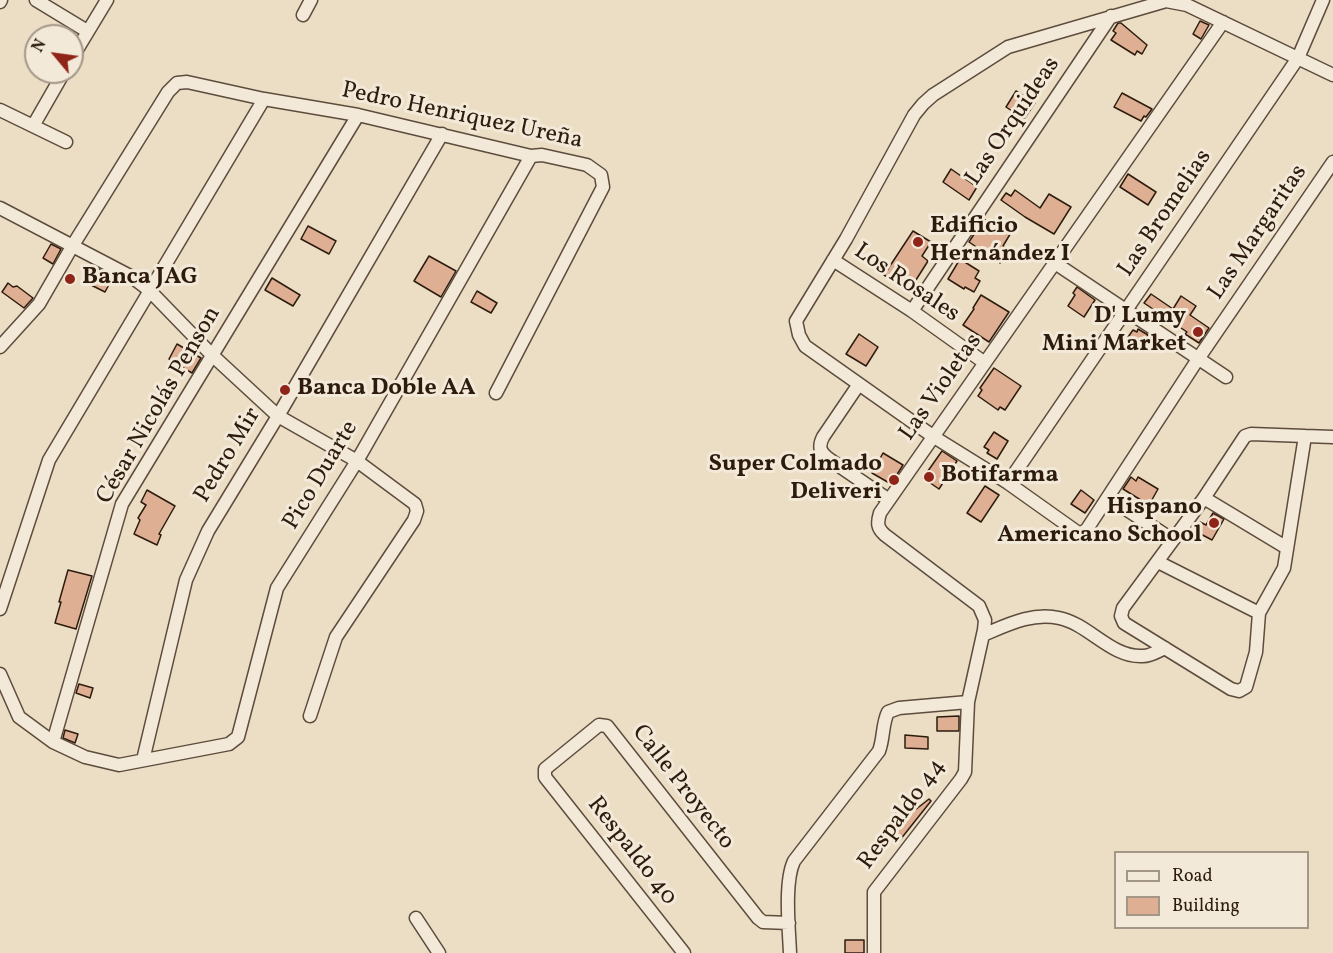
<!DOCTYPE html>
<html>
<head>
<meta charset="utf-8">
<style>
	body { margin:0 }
	#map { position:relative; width:1333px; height:953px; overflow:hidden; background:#ecddc5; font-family:Vollkorn,serif }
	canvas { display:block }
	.legend { position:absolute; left:1114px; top:851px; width:195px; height:78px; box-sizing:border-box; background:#f3e9d9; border:2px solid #a49788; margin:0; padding:8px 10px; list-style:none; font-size:18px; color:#2d1c0e }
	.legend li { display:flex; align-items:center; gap:12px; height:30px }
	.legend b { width:30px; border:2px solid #a49788 }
	.north { position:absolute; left:24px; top:24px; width:60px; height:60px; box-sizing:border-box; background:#f3e9d9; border:2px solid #a49788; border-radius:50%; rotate:299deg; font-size:16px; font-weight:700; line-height:24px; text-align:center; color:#2d1c0e }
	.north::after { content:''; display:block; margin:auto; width:21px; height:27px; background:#8f2418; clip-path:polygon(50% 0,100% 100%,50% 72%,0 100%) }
</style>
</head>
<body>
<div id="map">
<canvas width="1333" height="953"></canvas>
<ul class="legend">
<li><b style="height:8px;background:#f3e9d9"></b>Road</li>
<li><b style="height:16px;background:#deaf92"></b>Building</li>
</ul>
<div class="north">N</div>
</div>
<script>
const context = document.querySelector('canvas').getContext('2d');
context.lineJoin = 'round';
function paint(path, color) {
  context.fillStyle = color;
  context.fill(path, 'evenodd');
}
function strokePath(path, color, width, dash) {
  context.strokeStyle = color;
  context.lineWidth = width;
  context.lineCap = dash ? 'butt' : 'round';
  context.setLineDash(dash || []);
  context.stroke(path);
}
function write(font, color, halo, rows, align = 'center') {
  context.font = font + ' Vollkorn,serif';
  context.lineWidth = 6;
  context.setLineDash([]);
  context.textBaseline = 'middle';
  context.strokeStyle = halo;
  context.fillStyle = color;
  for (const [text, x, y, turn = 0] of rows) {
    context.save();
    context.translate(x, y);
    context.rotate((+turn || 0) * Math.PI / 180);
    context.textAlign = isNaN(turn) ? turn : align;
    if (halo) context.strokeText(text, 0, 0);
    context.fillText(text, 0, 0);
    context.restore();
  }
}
const building = new Path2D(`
	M1200 21 1209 25 1201 39 1193 34Z
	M1118 23H1121L1147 45 1142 54 1137 51 1135 55 1111 40 1116 33 1113 31Z
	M1016 91 1035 103 1024 119 1006 107Z
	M1122 93 1152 109 1146 117 1144 116 1141 121 1114 107Z
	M951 169 977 187 969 200 943 182Z
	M1128 174 1156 192 1148 205 1120 187Z
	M1015 190 1040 208 1049 194 1071 207 1054 234 1025 217 1001 200 1006 193 1011 196Z
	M984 219 990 223 993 219 1012 231 1003 246 1009 250 1000 263 969 242Z
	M308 226 336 241 329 254 301 239Z
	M913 231 931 242 922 256 928 261 909 291 884 275Z
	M51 244 61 249 53 264 43 258Z
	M429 256 456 271 441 297 414 281Z
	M960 259 979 271 975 278 980 281 974 292 965 287 964 289 948 279Z
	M99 269 113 277 105 292 91 285Z
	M272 278 300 295 293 306 265 290Z
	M8 283 13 287 17 286 33 298 24 308 2 292Z
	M1077 287 1095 300 1084 317 1068 306 1075 295 1073 293Z
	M477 291 497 303 491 313 471 302Z
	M1151 294 1173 309 1181 296 1196 306 1190 315 1209 328 1199 343 1185 334 1187 332 1144 303Z
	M981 295 1009 312 989 342 963 325 974 309 973 308Z
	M1138 329 1148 335 1139 348 1126 340 1133 330 1137 332Z
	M859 334 878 347 866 366 846 354Z
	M177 344 201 358 192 373 169 359Z
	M994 368 1021 386 1005 410 1000 407 998 410 978 396 982 390 980 388Z
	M994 432 1008 441 997 459 987 453 989 450 984 447Z
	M942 451 957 461 939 489 923 478Z
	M883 453 903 465 891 484 872 473Z
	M1131 477 1136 481 1138 477 1158 489 1149 505 1123 489Z
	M985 486 999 495 981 522 967 513Z
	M147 490 175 506 159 534 161 535 157 545 134 534 140 520 138 518 146 505 141 502Z
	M1081 490 1094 500 1085 513 1071 504Z
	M1213 513 1224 519 1212 540 1195 531 1200 522 1206 525Z
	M68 570 92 576 76 629 55 623 61 602H59Z
	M79 684 93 688 90 698 76 693Z
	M959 716V731H937V717Z
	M65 730 78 734 75 743 63 738Z
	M905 735 928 737V749L905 748Z
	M929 799 931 801 900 840 885 827 905 802 915 810Z
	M845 940H864V953H845Z`);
const minor = new Path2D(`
	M36 0 87 31
	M0 2 1 0
	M303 15 311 0
	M72 58 107 0
	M1333 75 1187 5 1166 1 1008 47 933 95 923 104 914 115 846 239 796 321 799 335 805 346 934 437 1008 483 1077 532 1082 533 1087 529 1198 359 1333 162
	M0 110 66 142
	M33 126 64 72
	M0 208 132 277 149 290 212 355 278 416 357 461 415 504 417 511 414 520 336 637 310 716
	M833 260 912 311 985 363
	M1055 263 1226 377
	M912 311 1111 16
	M0 347 39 304 73 245 168 92 177 83 187 82 264 99 358 115 531 156 542 155 587 165 601 175 603 187 496 393
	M859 384 823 437C818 447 820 452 829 459L889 500
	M1305 436 1333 437
	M1008 483 1298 58 1323 0
	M1109 498 1173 540
	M1204 498 1245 436 1251 434 1305 436 1284 568 1259 613 1256 652 1246 687 1239 691 1231 689 1124 623 1121 616 1123 608 1204 498 1287 548
	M1158 562 1259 613
	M0 609 49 460 264 99
	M983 635C1007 625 1032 612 1059 618 1089 624 1111 658 1143 656 1151 656 1158 651 1165 648
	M0 674 19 717 53 742 85 757 119 765 229 744 238 737 277 588 357 461 531 156
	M53 742 122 504 358 115
	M143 760 186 580 208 531 278 416 442 134
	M416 918 439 953
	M684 953 545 777V769L599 725 607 726 758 918 763 922 789 923
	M790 953C789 929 784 882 794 861L879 751C884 738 882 724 888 712L899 708 968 702 984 630 985 620 979 606 885 535C877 528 877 523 880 513L1223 22
	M874 953V892L961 779 965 772 968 702`);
const markers = [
	[918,242,6,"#8f2418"],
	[70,279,6,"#8f2418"],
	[1198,332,6,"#8f2418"],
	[285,390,6,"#8f2418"],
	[929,477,6,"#8f2418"],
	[894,480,6,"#8f2418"],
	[1214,523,6,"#8f2418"]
];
const streetNames = [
	["Pedro Henriquez Ureña",462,117,12],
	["Las Orquideas",1014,122,-56],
	["Las Bromelias",1166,214,-56],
	["Las Margaritas",1259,233,-56],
	["Los Rosales",906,284,34],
	["Las Violetas",942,388,-55],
	["César Nicolás Penson",160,406,-60],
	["Pedro Mir",229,456,-59],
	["Pico Duarte",322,476,-59],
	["Calle Proyecto",682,788,52],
	["Respaldo 44",903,815,-54],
	["Respaldo 40",631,852,52]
];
const poiNames = [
	["Edificio",930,228],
	["Hernández I",930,256],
	["Banca JAG",82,279],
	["D' Lumy",1186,318,"right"],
	["Mini Market",1186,346,"right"],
	["Banca Doble AA",297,390],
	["Super Colmado",882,466,"right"],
	["Deliveri",882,494,"right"],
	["Botifarma",941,477],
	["Hispano",1202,509,"right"],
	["Americano School",1202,537,"right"]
];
paint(building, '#deaf92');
strokePath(building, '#2d1c0e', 1.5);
strokePath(minor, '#5d4c3c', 15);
strokePath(minor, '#f3e9d9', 12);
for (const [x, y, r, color] of markers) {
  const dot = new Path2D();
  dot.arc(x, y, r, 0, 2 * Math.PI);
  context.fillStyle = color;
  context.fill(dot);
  strokePath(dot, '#f3e9d9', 2);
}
write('24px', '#2d1c0e', '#f3e9d9', streetNames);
write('bold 24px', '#2d1c0e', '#f3e9d9', poiNames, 'left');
</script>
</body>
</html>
